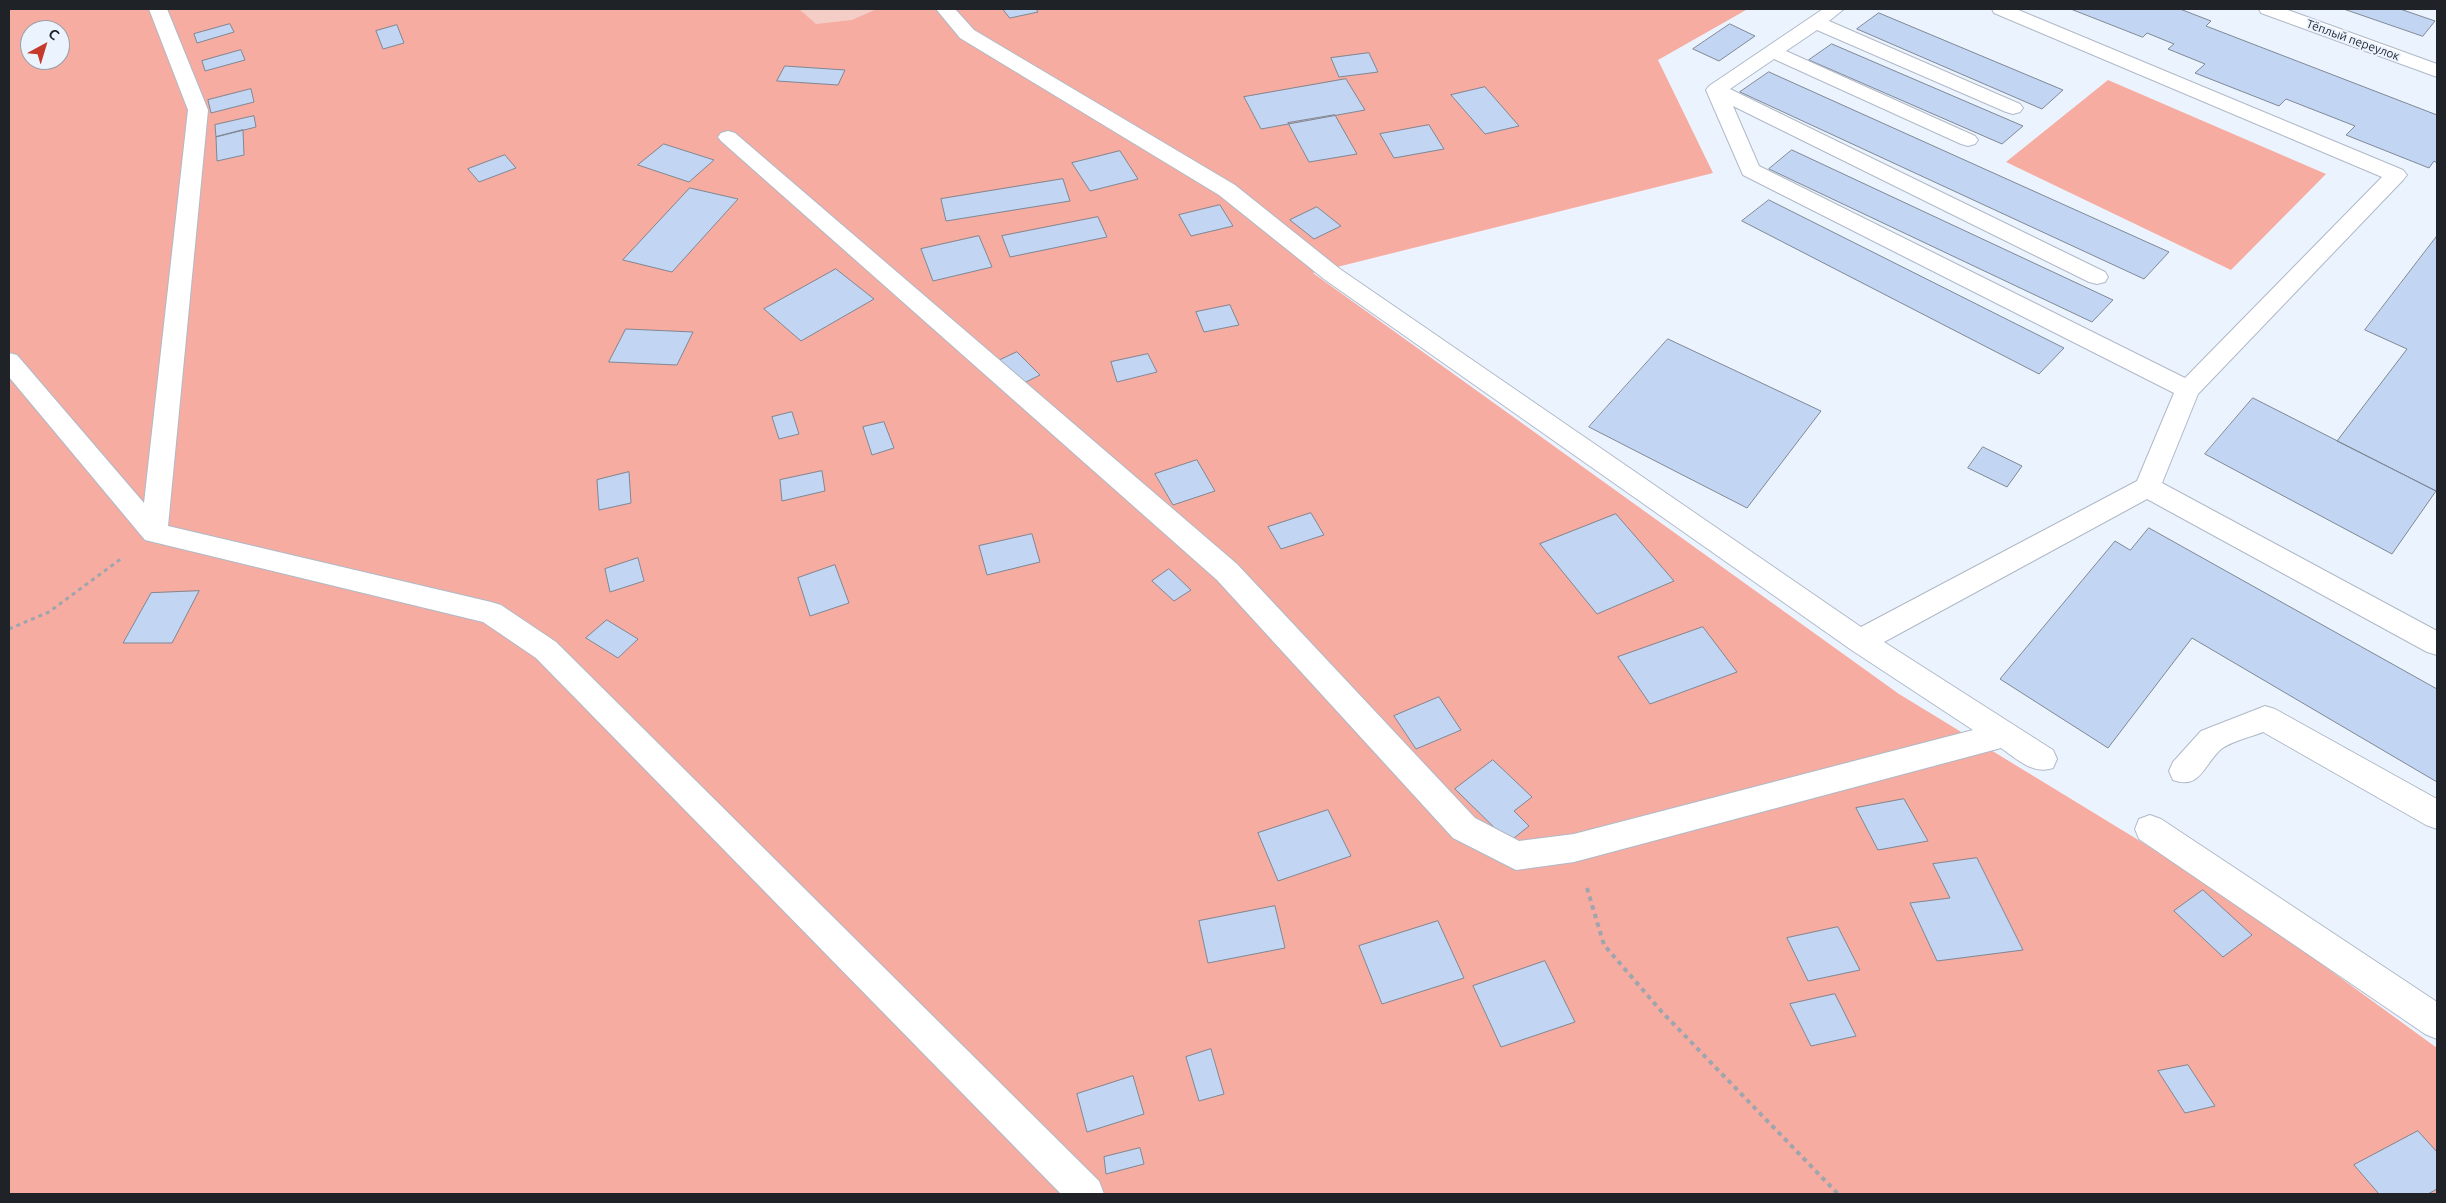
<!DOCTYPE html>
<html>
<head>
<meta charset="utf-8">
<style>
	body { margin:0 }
	#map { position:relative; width:2446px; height:1203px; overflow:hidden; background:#ebf3ff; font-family:Ubuntu,sans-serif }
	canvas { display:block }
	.frame { position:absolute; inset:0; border:10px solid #1f2328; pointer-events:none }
	.north { position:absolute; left:20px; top:20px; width:50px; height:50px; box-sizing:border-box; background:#ebf3ff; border:1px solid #99a0a9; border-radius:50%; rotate:39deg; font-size:14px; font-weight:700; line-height:20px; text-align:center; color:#1f2328 }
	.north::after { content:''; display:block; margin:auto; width:18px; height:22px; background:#c63a2c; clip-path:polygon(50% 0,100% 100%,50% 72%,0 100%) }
</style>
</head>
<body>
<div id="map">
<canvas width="2446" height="1203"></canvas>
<div class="frame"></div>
<div class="north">С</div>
</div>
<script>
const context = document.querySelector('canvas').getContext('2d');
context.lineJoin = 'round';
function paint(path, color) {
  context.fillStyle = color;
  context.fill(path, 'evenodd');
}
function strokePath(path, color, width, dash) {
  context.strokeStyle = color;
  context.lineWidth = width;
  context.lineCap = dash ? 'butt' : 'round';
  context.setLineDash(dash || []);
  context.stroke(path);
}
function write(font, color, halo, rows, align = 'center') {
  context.font = font + ' Ubuntu,sans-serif';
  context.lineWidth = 4;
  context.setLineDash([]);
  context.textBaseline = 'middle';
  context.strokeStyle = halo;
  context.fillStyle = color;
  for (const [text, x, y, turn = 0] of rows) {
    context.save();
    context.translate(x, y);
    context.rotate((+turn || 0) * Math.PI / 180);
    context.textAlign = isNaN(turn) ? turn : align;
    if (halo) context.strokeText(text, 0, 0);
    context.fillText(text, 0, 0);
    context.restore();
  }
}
const green = new Path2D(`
	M9 9H1743L1746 10 1658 60 1713 173 1313 273 1899 694 2217 888 2437 1048V1194H9ZM30 30H60V60H30Z
	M2108 80 2326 174 2231 270 2006 162Z`);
const water = new Path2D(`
	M799 9H877L852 20 816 24Z`);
const building = new Path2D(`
	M1003 9H1036L1038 12 1010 18Z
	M2071 9H2180L2211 21 2206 26 2437 115V163L2434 161 2429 168 2346 135 2355 126 2286 99 2279 106 2195 73 2205 64 2168 49 2174 44 2147 33 2143 37Z
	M2344 9H2400L2435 21 2423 36Z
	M1879 13 2063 90 2042 109 1857 29Z
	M230 24 234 32 197 43 194 34Z
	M1730 24 1755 36 1719 61 1693 49Z
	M397 25 404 43 383 49 376 31Z
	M1832 44 2023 126 2002 144 1809 60Z
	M241 50 245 60 205 71 202 61Z
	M1369 53 1378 72 1339 77 1331 58Z
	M785 66 845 70 838 85 777 81Z
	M1769 72 2169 252 2144 279 1740 92Z
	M1346 79 1365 110 1261 129 1244 97Z
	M1485 87 1519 126 1485 134 1451 95Z
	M251 89 254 102 211 113 208 100Z
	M1335 115 1357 154 1309 162 1288 123Z
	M254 116 256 127 216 137 215 125Z
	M1429 125 1444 149 1394 158 1380 134Z
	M243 130 244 155 217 161 216 137Z
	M664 144 714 160 689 182 638 165Z
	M1792 150 2113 300 2092 322 1769 169Z
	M1120 151 1138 179 1090 191 1072 163Z
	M505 155 516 168 479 182 468 169Z
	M1063 179 1070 201 946 221 941 199Z
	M690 188 738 199 672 272 623 260Z
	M1769 200 2064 348 2039 374 1742 221Z
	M1220 205 1233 226 1191 236 1179 215Z
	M1317 207 1341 226 1314 239 1290 220Z
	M1098 217 1107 237 1010 257 1002 236Z
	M979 236 992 267 933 281 921 249Z
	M2437 236V489L2436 491 2337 441 2407 349 2365 330Z
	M836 269 874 299 801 341 764 309Z
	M1230 305 1239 325 1204 332 1196 312Z
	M626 329 693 332 677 365 609 362Z
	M1668 339 1821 411 1747 508 1589 427Z
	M1017 352 1040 375 1022 384 998 361Z
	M1148 354 1157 372 1117 382 1111 362Z
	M2253 398 2436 491 2392 554 2205 454Z
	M792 412 799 434 779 439 772 417Z
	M884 422 894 448 872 455 863 427Z
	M1983 447 2022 466 2007 487 1968 468Z
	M1197 460 1215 491 1173 505 1155 474Z
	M822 471 825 491 782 501 780 480Z
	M629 472 631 503 599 510 597 480Z
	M1311 513 1324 535 1281 549 1268 527Z
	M1616 514 1674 581 1597 614 1540 544Z
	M2149 528 2437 689V782L2192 638 2108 748 2000 679 2115 541 2130 550Z
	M1032 534 1040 562 987 575 979 546Z
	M638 558 644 581 610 592 605 569Z
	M835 565 849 603 810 616 798 578Z
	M1169 569 1191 590 1174 601 1152 581Z
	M199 591 172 643H123L151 593Z
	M607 620 638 639 618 658 586 638Z
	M1703 627 1737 672 1650 704 1618 657Z
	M1439 697 1461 730 1416 749 1394 716Z
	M1493 760 1532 797 1514 811 1529 826 1509 842 1455 789Z
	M1904 799 1928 841 1878 850 1856 808Z
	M1328 810 1351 856 1278 881 1258 833Z
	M1977 858 2023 950 1937 961 1910 903 1950 898 1933 864Z
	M2203 890 2252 935 2223 957 2174 911Z
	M1275 906 1285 948 1208 963 1199 921Z
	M1438 921 1464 978 1382 1004 1359 946Z
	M1838 927 1860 970 1808 981 1787 938Z
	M1545 961 1575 1022 1501 1047 1473 986Z
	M1835 994 1856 1036 1811 1046 1790 1004Z
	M1211 1049 1224 1094 1199 1101 1186 1057Z
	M2188 1065 2215 1106 2185 1113 2158 1071Z
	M1133 1076 1144 1114 1087 1132 1077 1094Z
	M2418 1131 2437 1152V1189L2428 1194H2379L2354 1165Z
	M1140 1148 1144 1164 1106 1174 1104 1157Z`);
const pathFar1 = new Path2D(`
	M9 629 49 612 122 558`);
const path = new Path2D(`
	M1587 888 1604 945 1662 1012 1838 1194`);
const lane = new Path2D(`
	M149 9H167L208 110 168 526 491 602 501 605 556 642 1099 1181 1104 1194H1061L536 658 483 622 145 540 9 377V353L17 355 144 503 188 110Z
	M936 9H955L974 30 1235 185 1340 269 1861 627 2137 481 2174 393 1743 175 1706 90 1709 86 1823 9H1844L1829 21 2020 104 2023 108 2020 112 2013 114 2006 112 1817 30 1786 51 1975 136 1978 140 1975 144 1968 146 1961 144 1774 59 1730 89 2105 272 2108 277 2105 282 2097 284 2089 282 1733 106 1759 166 2185 378 2382 177 1994 13 1992 9H2016L2403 170 2407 175 2403 180 2198 394 2162 483 2437 631V655L2427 652 2147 499 1884 642 2053 750 2057 759 2053 768C2033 775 2017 759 2001 748L1574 862 1516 870 1453 838 1217 580 721 141 718 137 721 133 728 131 735 133 1237 564 1475 818 1519 841 1574 834 1973 730 1850 649 1324 279 1219 195 960 38Z
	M2265 706 2275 709 2437 799V829L2426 825 2263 732C2251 737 2231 741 2220 750 2204 765 2200 790 2173 780L2169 771 2173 762 2201 731Z
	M2150 815 2161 819 2437 1002V1039L2425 1034 2139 839 2135 829 2139 819Z`);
const street = new Path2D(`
	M2259 9H2285L2437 64V77L2261 13Z`);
const farStreetnames = [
	["Тёплый переулок",2353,40,20]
];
paint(green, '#f6aca0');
paint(water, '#f4cdc6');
paint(building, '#c2d5f2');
strokePath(building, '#7f8895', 1);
strokePath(lane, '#b0b9c7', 2);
strokePath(street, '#b0b9c7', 2);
strokePath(pathFar1, '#9ea5ae', 3, [4, 4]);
strokePath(path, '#9ea5ae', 4, [4.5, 4.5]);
paint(lane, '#fff');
paint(street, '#fff');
write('12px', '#1f2328', '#ebf3ff', farStreetnames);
</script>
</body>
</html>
